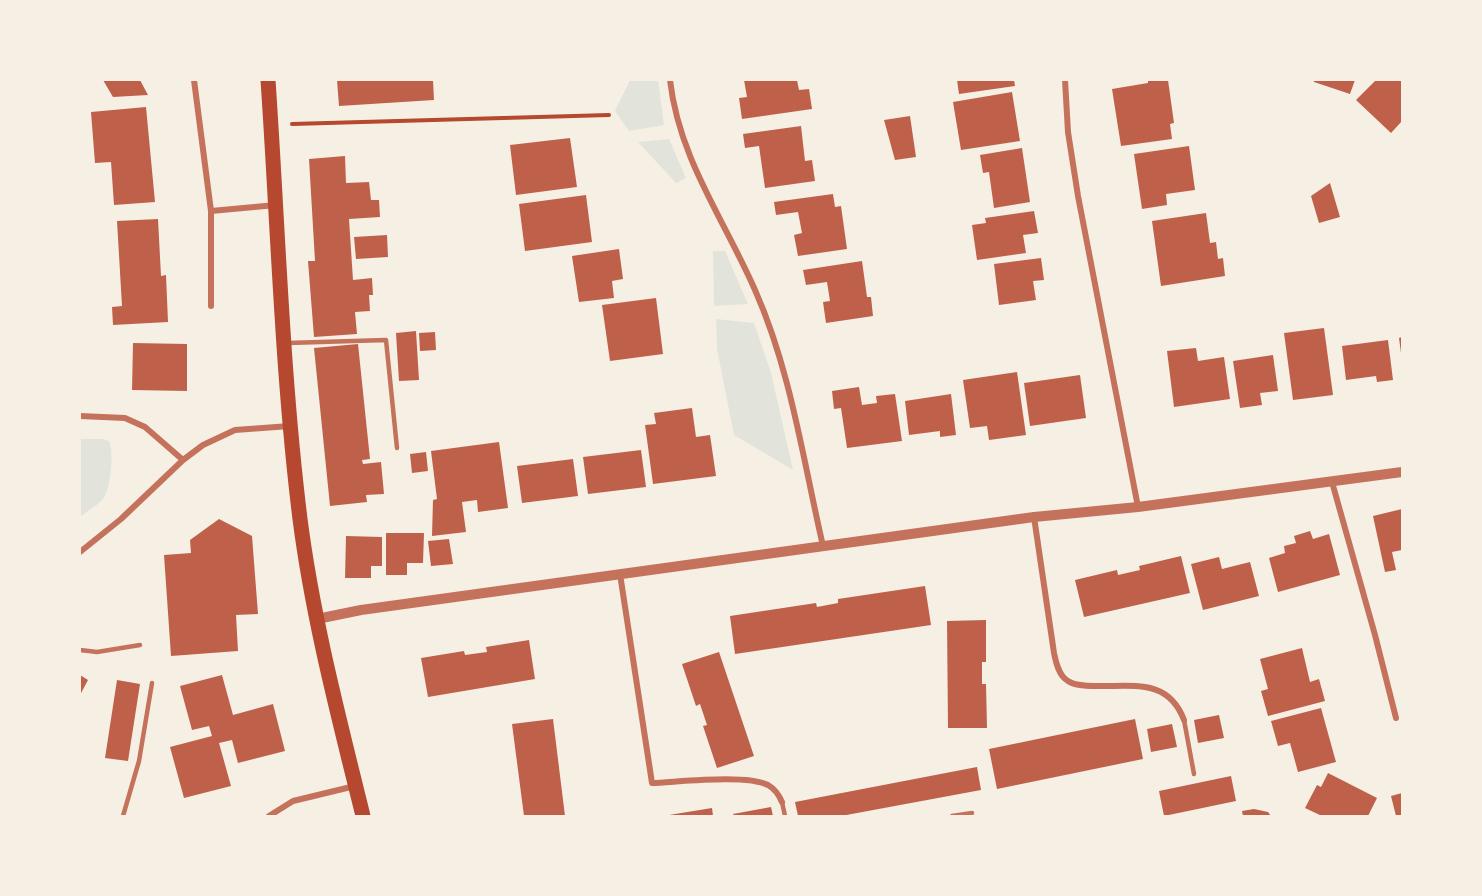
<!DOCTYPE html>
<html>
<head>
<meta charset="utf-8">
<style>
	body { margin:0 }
	#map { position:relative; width:1482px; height:896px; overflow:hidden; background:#f6efe4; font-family:Quicksand,sans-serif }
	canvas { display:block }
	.frame { position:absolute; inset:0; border:81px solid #f6efe4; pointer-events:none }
</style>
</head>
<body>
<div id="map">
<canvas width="1482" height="896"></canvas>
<div class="frame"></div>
</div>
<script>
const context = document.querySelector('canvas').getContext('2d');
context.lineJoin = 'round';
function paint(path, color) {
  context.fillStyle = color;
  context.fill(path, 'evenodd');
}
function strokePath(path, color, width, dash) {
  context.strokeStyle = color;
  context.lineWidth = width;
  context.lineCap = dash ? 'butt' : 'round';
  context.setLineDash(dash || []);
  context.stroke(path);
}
const green = new Path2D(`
	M630 80H658L664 125 629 131 615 111Z
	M669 139 686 178 676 183 638 142Z
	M713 251H725L748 304 714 306Z
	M716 319 754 323 771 373 793 470 734 435 717 349Z
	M80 439H103L109 441C114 451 111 490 103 499 97 506 87 511 80 517Z`);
const building = new Path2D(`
	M103 80H140L148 95 113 97Z
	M337 80H433L434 100 339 106Z
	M744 80H797L799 90 809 89 812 109 742 119 739 98 747 97Z
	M957 80H1014L1015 86 959 94Z
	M1148 80H1168L1174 123 1170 124 1172 139 1121 146 1112 89 1148 83Z
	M1314 80H1355L1350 94 1314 82Z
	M1376 80H1402V121L1391 133 1356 100Z
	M1012 92 1020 141 961 150 953 102Z
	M146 107 155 202 114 205 111 162 95 163 91 112Z
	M910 116 916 157 895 160 884 120Z
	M801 126 805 161 812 160 815 181 765 188 759 146 745 148 743 134Z
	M570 138 577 187 516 195 510 145Z
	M1189 146 1195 190 1166 194 1167 205 1142 209 1134 154Z
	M1022 148 1030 202 994 208 989 172 983 173 980 155Z
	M345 156 346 183 369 182 371 200H379L380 217 349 219 353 280 372 278 373 295H369L370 311 355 312 357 334 314 337 308 261H315L309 159Z
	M1330 183 1340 217 1319 223 1311 196Z
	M833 194 835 207 841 206 847 249 798 256 794 235 802 233 798 212 776 215 774 202Z
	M586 195 592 242 525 251 519 204Z
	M1034 211 1038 233 1023 235 1026 253 977 260 972 225 986 223 985 218Z
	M1206 213 1210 243 1216 242 1218 259 1223 258 1225 276 1161 286 1152 221Z
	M158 219 161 276 166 275 168 322 113 325 112 307 122 306 117 221Z
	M387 235 388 257 356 259 354 237Z
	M619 249 623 279 612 281 614 298 579 302 572 256Z
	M1041 258 1044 280 1033 281 1036 300 999 305 994 264Z
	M862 261 867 297H871L873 316 826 323 823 302 830 301 827 282 806 285 803 270Z
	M656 298 663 354 610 361 602 305Z
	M1324 328 1333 395 1293 400 1284 333Z
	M416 331 419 380 399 381 396 333Z
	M435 332 436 350 420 351 419 333Z
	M1402 337V353H1401L1399 338Z
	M1388 340 1393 380 1377 382 1376 376 1346 380 1342 346Z
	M133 343 187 344V391L132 390Z
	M358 344 370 459 362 460 363 464 381 462 384 494 366 495 367 502 330 506 314 348Z
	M1196 348 1198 361 1224 357 1230 399 1174 407 1167 351Z
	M1273 355 1278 391 1260 393 1262 405 1240 408 1233 361Z
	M1017 372 1026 435 989 440 987 426 970 428 963 380Z
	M1080 375 1086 418 1030 426 1024 383Z
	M859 387 862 405 877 403 876 396 895 394 902 441 847 448 841 408 834 409 832 391Z
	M951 394 956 435 940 437V431L909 435 905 401Z
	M692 408 696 437 710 435 716 476 653 484 645 425 656 424 654 413Z
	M499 442 508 508 478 512 477 500 462 502 466 532 432 536 433 500 437 499 431 451Z
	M641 450 646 487 588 494 583 457Z
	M426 452 428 471 412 473 410 454Z
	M573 459 578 496 522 503 517 466Z
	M1402 509V550L1392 552 1396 570 1385 572 1373 516Z
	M219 519 252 536 258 614 236 615 238 651 171 656 164 555 191 553 190 540Z
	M1310 531 1313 539 1329 534 1340 575 1278 592 1269 558 1285 553 1284 546 1296 543 1294 536Z
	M386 533H424L423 563H407V575H386Z
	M346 536 382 537V566H371V578H345Z
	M449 539 453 564 431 566 428 541Z
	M1181 556 1190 593 1084 617 1075 580 1117 570 1118 575 1140 570 1139 566Z
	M1219 557 1222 569 1250 562 1259 596 1203 610 1191 564Z
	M925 586 931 625 735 654 730 616 816 603 817 607 838 603V599Z
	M986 620V662H982V684H986L987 728H948L947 621Z
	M529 640 535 679 428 697 421 658 464 651 465 655 487 652 486 647Z
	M1302 648 1310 682 1319 679 1325 701 1268 716 1261 691 1268 689 1260 659Z
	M719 652 754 756 717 768 703 726 707 725 700 704 696 706 682 664Z
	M80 675 88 680 80 695Z
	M222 675 233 715 273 704 285 751 238 763 232 740 219 743 231 786 184 798 170 747 212 736 209 726 192 730 180 686Z
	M117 680 140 684 128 761 105 758Z
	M1321 708 1336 762 1298 772 1290 743 1278 746 1271 721Z
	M1219 715 1224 738 1198 743 1194 720Z
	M553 719 565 816H524L512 724Z
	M1135 719 1143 759 997 789 989 749Z
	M1172 724 1177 747 1151 752 1147 729Z
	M977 767 981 790 841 816H798L795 802Z
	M1328 773 1377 798 1368 816H1322L1305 808 1317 785 1321 787Z
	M1231 776 1236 801 1164 816 1159 791Z
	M1402 793V816H1396L1391 796Z
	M771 807 773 816H734L733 814Z
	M712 808 713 816H669V815Z
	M1254 809 1268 812 1271 816H1243L1242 811Z`);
const path = new Path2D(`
	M292 124 609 115`);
const service = new Path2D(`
	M288 343 386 340 397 448
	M80 650 97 652 140 645
	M1184 720 1194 774
	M782 802 785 816
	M123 816 139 761 152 683
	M952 816 972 813`);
const minor = new Path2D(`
	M194 80 211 211V306
	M670 80C679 159 724 219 755 290 791 371 803 460 823 546
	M1065 80 1068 132 1078 196 1138 507
	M211 211 276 205
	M80 416 125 418 145 427 183 460 203 445 235 430 290 426
	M1332 482 1375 635 1396 718
	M1034 517 1054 653C1056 663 1059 676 1068 681 1075 686 1088 686 1096 686 1133 687 1168 678 1184 720
	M80 552 121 519 183 460
	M620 574 652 783C679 782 746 774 768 785 775 789 779 795 782 802
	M269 816 293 801 355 786`);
const tertiary = new Path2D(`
	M317 619 361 610 1034 517 1138 507 1402 472`);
const primary = new Path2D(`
	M268 80C278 226 282 373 300 519 313 620 339 718 363 816`);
paint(green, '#e2e4dc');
paint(building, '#bf614a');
strokePath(path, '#b5482f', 4);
strokePath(service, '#c5725c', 4.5);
strokePath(minor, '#c5725c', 6);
strokePath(tertiary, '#c5725c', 10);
strokePath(primary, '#b5482f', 15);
</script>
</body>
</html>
